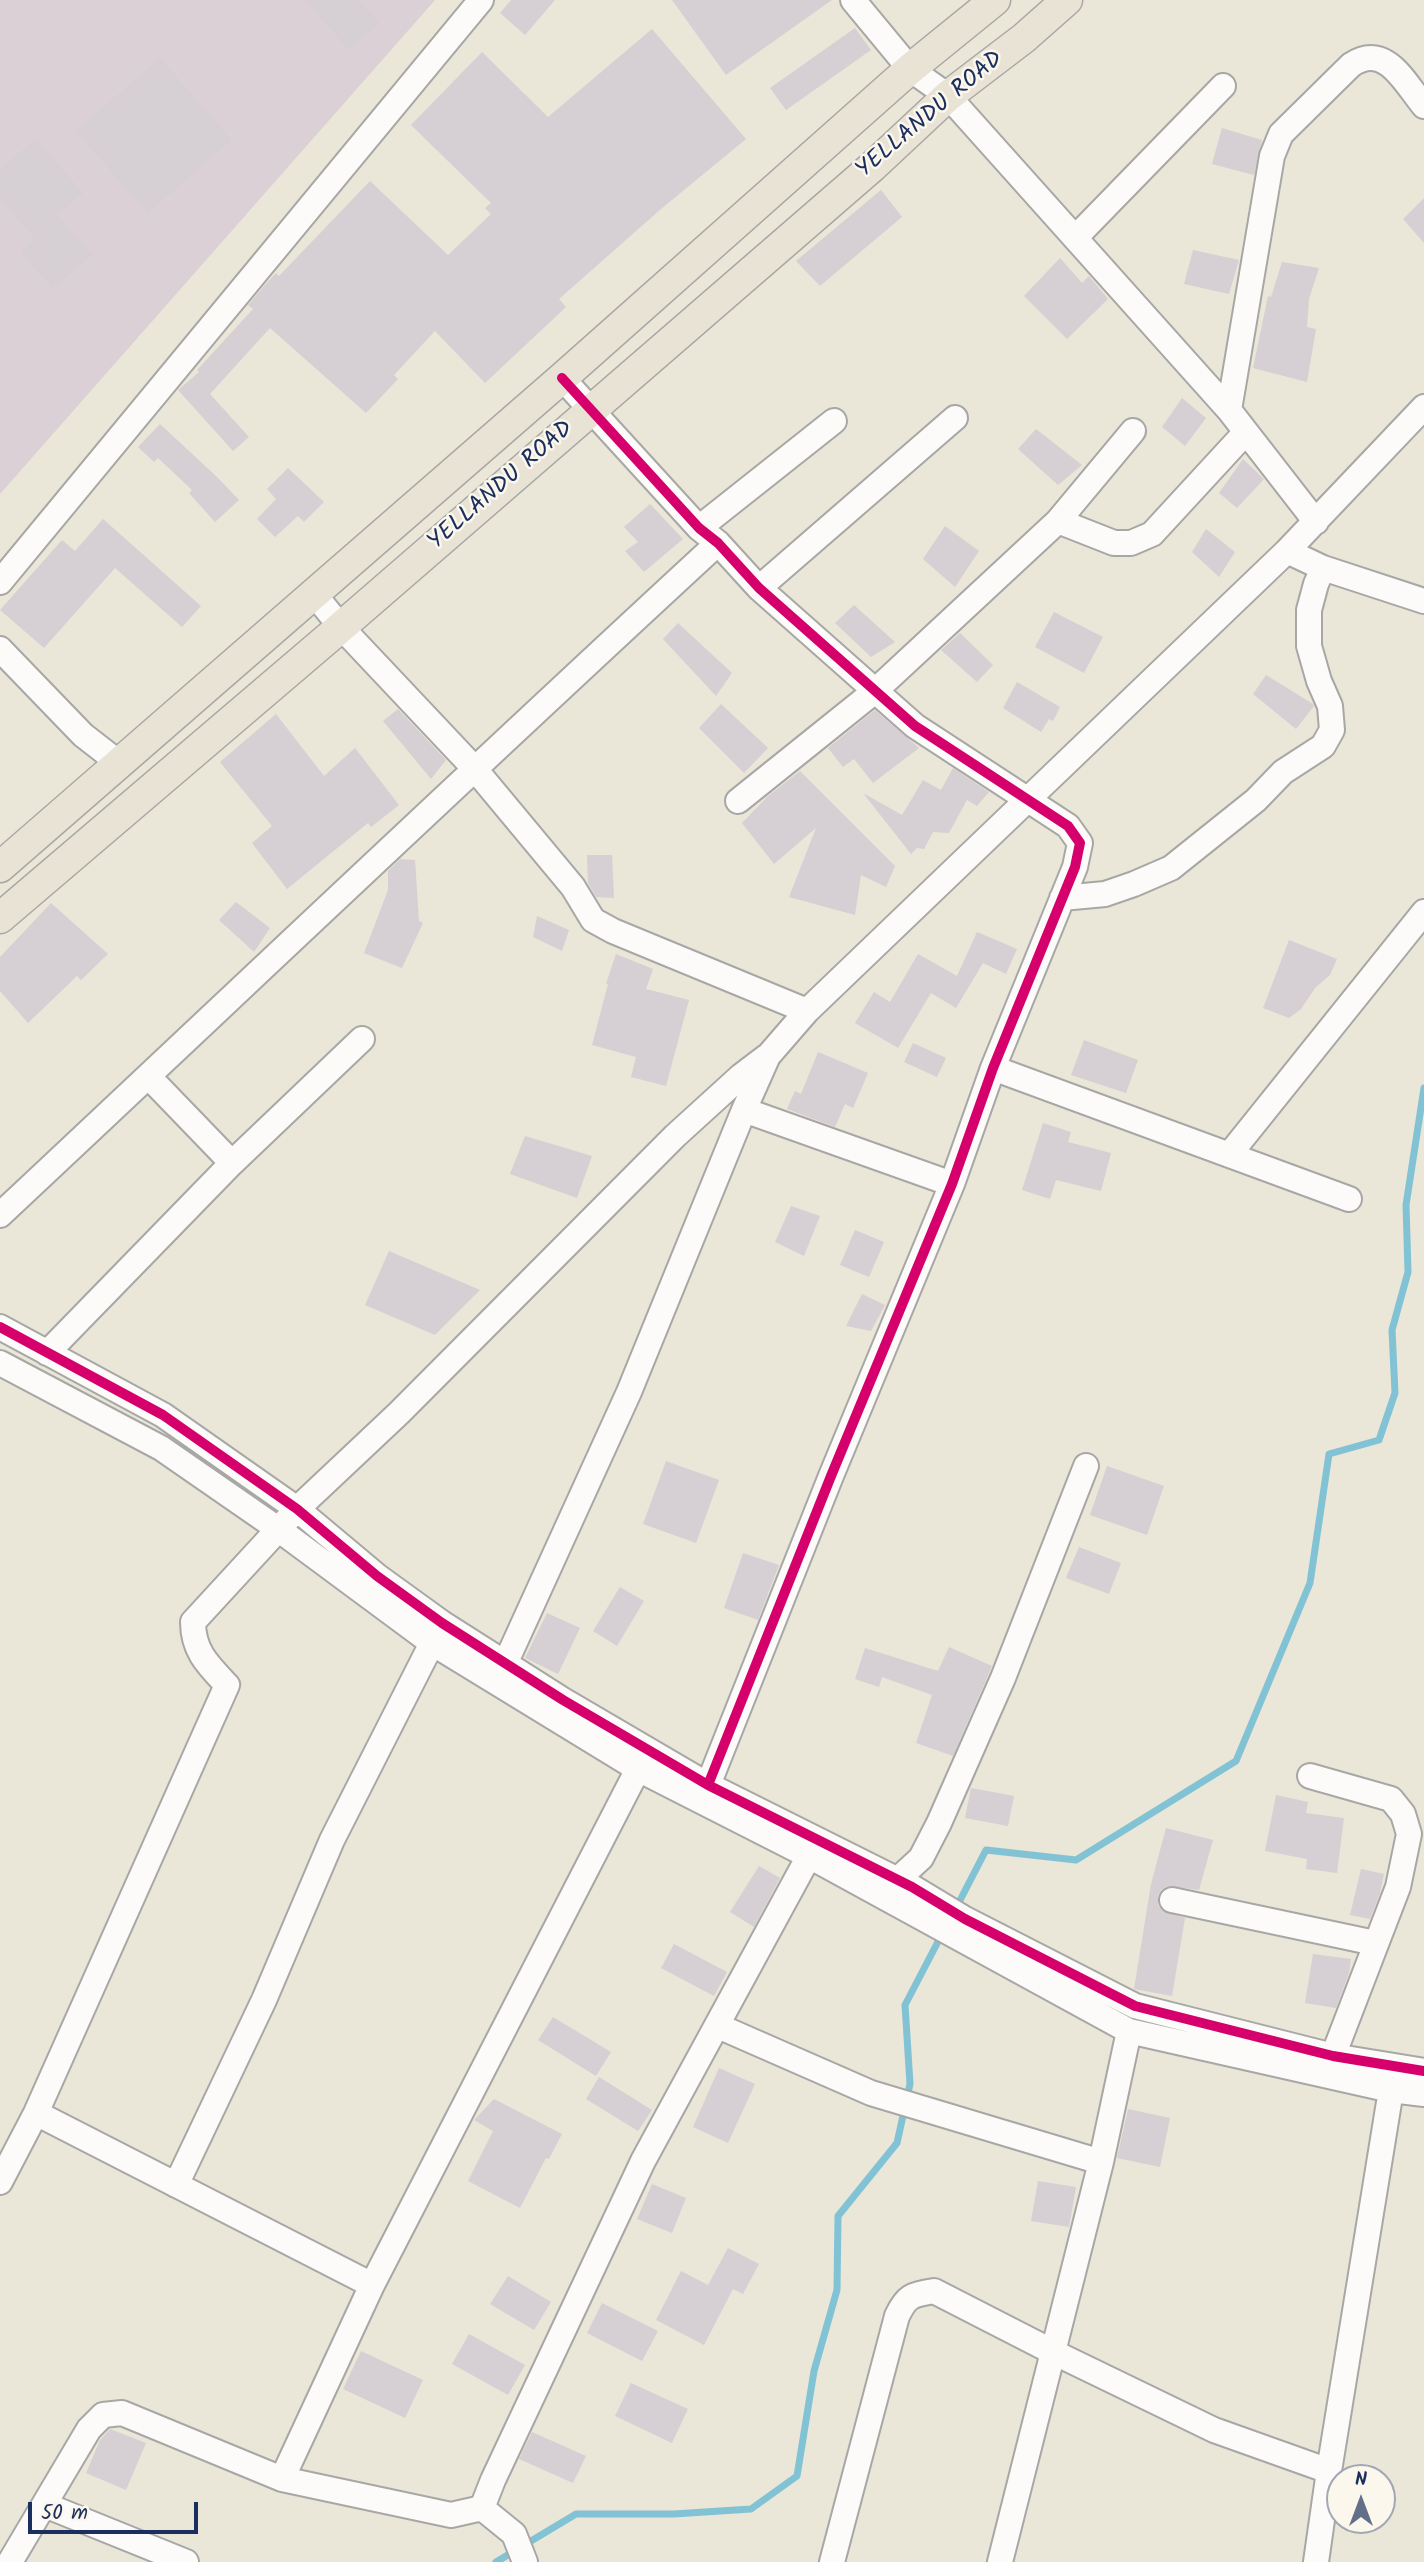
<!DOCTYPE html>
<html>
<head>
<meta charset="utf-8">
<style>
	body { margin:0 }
	#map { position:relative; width:1424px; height:2562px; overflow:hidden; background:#eae6d8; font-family:Kalam,sans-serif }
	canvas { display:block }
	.north { position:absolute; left:1326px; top:2464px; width:70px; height:70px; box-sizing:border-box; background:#fbf7ec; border:2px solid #a1a7b3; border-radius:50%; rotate:0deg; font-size:19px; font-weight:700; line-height:28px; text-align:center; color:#1b2f5e }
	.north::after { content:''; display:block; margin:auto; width:24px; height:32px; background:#636f89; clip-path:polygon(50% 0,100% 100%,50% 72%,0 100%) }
	.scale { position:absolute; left:28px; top:2502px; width:170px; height:32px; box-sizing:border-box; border:4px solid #1b2f5e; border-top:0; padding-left:9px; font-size:21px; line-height:24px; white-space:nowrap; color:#1b2f5e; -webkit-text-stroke:5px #fbf7ec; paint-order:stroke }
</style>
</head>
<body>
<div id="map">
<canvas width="1424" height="2562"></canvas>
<div class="north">N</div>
<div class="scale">50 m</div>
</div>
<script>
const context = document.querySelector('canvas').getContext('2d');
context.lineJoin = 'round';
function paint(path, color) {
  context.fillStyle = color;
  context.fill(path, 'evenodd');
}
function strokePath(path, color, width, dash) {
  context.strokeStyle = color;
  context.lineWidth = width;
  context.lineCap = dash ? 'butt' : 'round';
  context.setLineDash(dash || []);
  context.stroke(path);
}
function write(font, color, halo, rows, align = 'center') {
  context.font = font + ' Kalam,sans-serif';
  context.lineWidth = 5;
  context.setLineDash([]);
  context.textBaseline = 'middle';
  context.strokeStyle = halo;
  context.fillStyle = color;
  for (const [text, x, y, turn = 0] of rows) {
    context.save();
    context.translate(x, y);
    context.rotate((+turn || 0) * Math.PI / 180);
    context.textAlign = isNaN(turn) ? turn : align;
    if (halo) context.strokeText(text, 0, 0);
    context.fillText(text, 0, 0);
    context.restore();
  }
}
const industrial = new Path2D(`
	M0 0H435L0 494Z`);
const stream = new Path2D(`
	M956 1908 986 1850 1076 1860 1236 1761 1310 1583 1329 1454 1379 1440 1395 1393 1392 1330 1408 1272 1406 1205 1424 1088
	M496 2562 576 2514H674L751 2509 797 2476 814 2371 837 2290 838 2216 897 2143 910 2084 905 2005 942 1934`);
const building = new Path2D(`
	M305 0H358L379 23 349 50Z
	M511 0H555L525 35 500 13Z
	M672 0H832L726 75Z
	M855 28 871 50 786 110 770 88Z
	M652 29 746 139 661 209 559 299 566 307 485 383 435 331 394 375 398 379 366 413 270 328 210 394 249 437 233 451 178 390 199 372 197 370 253 309 248 305 264 286 276 273 279 276 370 181 448 255 491 214 485 208 491 203 411 125 482 52 548 117Z
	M160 58 231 140 148 213 76 131Z
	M1222 128 1262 140 1254 175 1212 164Z
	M35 139 83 193 57 215 92 255 53 288 21 253 36 240 0 198V170Z
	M881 190 902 217 820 286 796 261Z
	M1424 198V243L1403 219Z
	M1193 250 1239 260 1229 294 1184 284Z
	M1060 258 1082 283 1089 276 1108 299 1067 339 1024 296Z
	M1282 262 1319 268 1309 299 1307 327 1316 329 1307 382 1253 368 1268 296 1271 297Z
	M1182 398 1206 418 1185 446 1162 427Z
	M160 424 217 477 239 500 215 522 189 493 192 490 158 458 154 462 138 447Z
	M1036 429 1082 465 1058 485 1018 449Z
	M1243 459 1264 479 1237 508 1219 493Z
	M288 468 324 502 304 522 298 516 275 537 257 519 276 499 267 489Z
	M650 504 683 539 644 572 625 551 638 542 624 527Z
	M103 519 201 606 182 627 115 568 44 648 0 610 62 540 75 551Z
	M945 526 979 551 955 587 923 559Z
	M1206 529 1235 552 1219 577 1192 552Z
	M854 605 895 642 871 657 835 623Z
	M1054 612 1103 637 1084 673 1035 647Z
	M678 623 732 673 716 696 663 639Z
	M960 633 993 665 977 682 941 650Z
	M1266 675 1313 704 1314 706 1296 729 1253 694Z
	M1017 682 1060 707 1053 721 1049 719 1041 732 1003 708Z
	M721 704 768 748 744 773 699 728Z
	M398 709 446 760 431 779 383 721Z
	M875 710 919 748 873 783 854 759 843 767 828 748Z
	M276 714 324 776 355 748 399 805 371 827 368 823 287 889 252 843 272 826 220 762Z
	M953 768 989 792 977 806 967 800 949 833 933 832 924 849 917 848 911 854 863 793 902 815 923 780 941 790Z
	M800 771 895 866 886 887 861 875 855 915 789 897 816 828 774 864 742 823 768 796Z
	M587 855H612L614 898 596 897 588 883Z
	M400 859 415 860 419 921 423 923 402 968 364 953 388 890V871Z
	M236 902 270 928 254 952 219 920Z
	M51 903 108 954 81 980 77 976 28 1023 0 991V957Z
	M537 916 569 930 562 951 533 937Z
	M977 932 1017 949 1006 974 983 963 956 1008 931 993 898 1048 855 1023 874 992 890 1002 918 954 957 976Z
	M1289 940 1337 959 1330 975 1315 988 1301 1009 1289 1018 1263 1008Z
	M616 954 653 969 646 989 689 1000 666 1086 631 1077 636 1057 592 1045 608 984H606Z
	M1084 1040 1138 1060 1126 1093 1071 1075Z
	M913 1043 946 1058 937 1077 904 1062Z
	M818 1052 868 1073 853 1108 845 1104 835 1127 787 1109 795 1091 801 1094Z
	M1043 1123 1071 1132 1068 1142 1111 1153 1101 1191 1056 1180 1050 1199 1022 1190Z
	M525 1136 592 1156 577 1198 510 1174Z
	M791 1206 820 1216 804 1256 775 1242Z
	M855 1230 884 1242 869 1277 840 1265Z
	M389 1251 480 1290 435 1335 365 1305Z
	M862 1294 885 1305 871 1331 846 1326Z
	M666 1461 719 1480 696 1543 643 1524Z
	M1107 1466 1164 1486 1147 1535 1090 1515Z
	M1079 1547 1121 1563 1109 1594 1066 1578Z
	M743 1553 779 1565 758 1620 724 1608Z
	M620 1587 644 1601 617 1646 593 1631Z
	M547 1613 580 1628 558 1674 525 1658Z
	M949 1647 992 1666 953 1756 916 1743 932 1695 882 1677 879 1687 855 1679 865 1648 938 1671Z
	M971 1788 1014 1796 1008 1826 965 1818Z
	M1276 1795 1308 1802 1306 1813 1344 1818 1337 1873 1306 1869 1307 1859 1265 1851Z
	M1166 1828 1213 1840 1199 1890 1168 1886 1161 1890 1158 1896V1905L1163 1911 1185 1918 1172 1996 1134 1989 1151 1884Z
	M759 1866 780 1878 754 1927 730 1912Z
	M1361 1869 1384 1874 1380 1893 1370 1919 1350 1915Z
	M674 1944 727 1972 714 1996 661 1968Z
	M1313 1954 1351 1959 1349 1973 1336 2008 1305 2003Z
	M553 2017 611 2052 596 2076 538 2040Z
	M719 2068 755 2084 728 2143 693 2127Z
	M599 2077 652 2110 638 2131 586 2099Z
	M494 2099 562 2134 549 2159 546 2158 520 2208 468 2181 493 2131 474 2120Z
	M1128 2109 1170 2118 1160 2167 1117 2158Z
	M1038 2181 1076 2187 1069 2227 1031 2221Z
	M652 2184 686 2198 672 2233 637 2219Z
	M728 2248 759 2264 743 2294 733 2289 704 2345 656 2320 681 2271 708 2285Z
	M508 2276 551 2302 534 2330 490 2304Z
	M602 2303 658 2331 642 2361 587 2333Z
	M469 2334 525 2365 508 2395 452 2364Z
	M361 2351 423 2380 405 2418 343 2389Z
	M631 2383 688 2409 672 2443 615 2416Z
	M110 2429 146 2443 126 2490 86 2473 100 2440Z
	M532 2432 586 2456 573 2483 519 2459Z`);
const minor = new Path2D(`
	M853 0 910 69 948 96 1229 410 1316 522
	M1075 238 1223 86
	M562 378 699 528 718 543 759 588 915 726 1068 826 1080 843 1075 867 993 1068 952 1184 831 1476 708 1785
	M1229 410 1272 156 1281 134 1351 65C1386 42 1404 82 1424 106
	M1058 521 1114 543H1131L1152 534 1246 432
	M699 528 834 421
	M1287 551 1323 568 1424 601
	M0 582 481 0
	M759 588 955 418
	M314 594 341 627 474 768 573 887 593 920 613 931 807 1011
	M0 649 83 735 119 763
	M738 801 875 691 1058 521 1133 431
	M1062 898 1105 894 1134 884 1171 868 1256 800 1283 772 1323 746 1332 730 1330 706 1319 681 1309 646V610L1316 584 1323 568
	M993 1068 1349 1199
	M149 1077 232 1163
	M744 1110 952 1184
	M1229 1155 1424 912
	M0 1215C239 991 477 765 718 543
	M0 1327 163 1415 297 1509 377 1576 442 1623 563 1700 708 1785 912 1887 965 1919 1135 2006 1333 2056 1424 2071
	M47 1353 232 1163 362 1039
	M0 1363 161 1448 278 1529 432 1643 638 1769 809 1856 1129 2031 1391 2090 1424 2094
	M505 1664 629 1392 744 1110 768 1056 807 1011 1287 551 1424 407
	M1310 1776 1391 1799 1403 1814 1409 1834 1398 1887 1333 2056
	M897 1880 921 1858 939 1823 1003 1678 1086 1466
	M1172 1900 1375 1943
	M718 2026 871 2093 1101 2162
	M36 2113 372 2285 638 1769
	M0 2182 36 2113 227 1685C208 1665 193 1651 193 1622L297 1509 399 1413 675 1136 741 1076 766 1057
	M176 2185 264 2000 332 1840 432 1643
	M282 2479 451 2515 482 2508 493 2480 643 2161 809 1856
	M45 2505 186 2562
	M482 2508 514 2534 525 2562
	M10 2562 89 2429 103 2415 122 2413 282 2479 372 2285
	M832 2562 897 2316C907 2295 912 2295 934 2291L1053 2352 1101 2162 1129 2031
	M1000 2562 1053 2352 1214 2430 1329 2471 1391 2090
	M1316 2562 1329 2471`);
const major = new Path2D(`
	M0 867 562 378 910 69 995 0
	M0 918 341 627 872 167 948 96 1024 38 1067 0`);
const cycleway = new Path2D(`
	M562 378 699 528 718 543 759 588 915 726 1068 826 1080 843 1075 867 993 1068 952 1184 831 1476 708 1785
	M0 1327 163 1415 297 1509 377 1576 442 1623 563 1700 708 1785 912 1887 965 1919 1135 2006 1333 2056 1424 2071`);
const streetNames = [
	["YELLANDU ROAD",931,116,-40],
	["YELLANDU ROAD",502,487,-41]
];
paint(industrial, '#dad0d5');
strokePath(stream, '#81c3d4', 7);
paint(building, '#d6cfd4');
strokePath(minor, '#a7a7a5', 28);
strokePath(major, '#a7a7a5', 33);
strokePath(minor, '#fcfbf9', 24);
strokePath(major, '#e9e3d6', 30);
strokePath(cycleway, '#d6006c', 10);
write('24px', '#1b2f5e', '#fbf7ec', streetNames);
</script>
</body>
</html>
